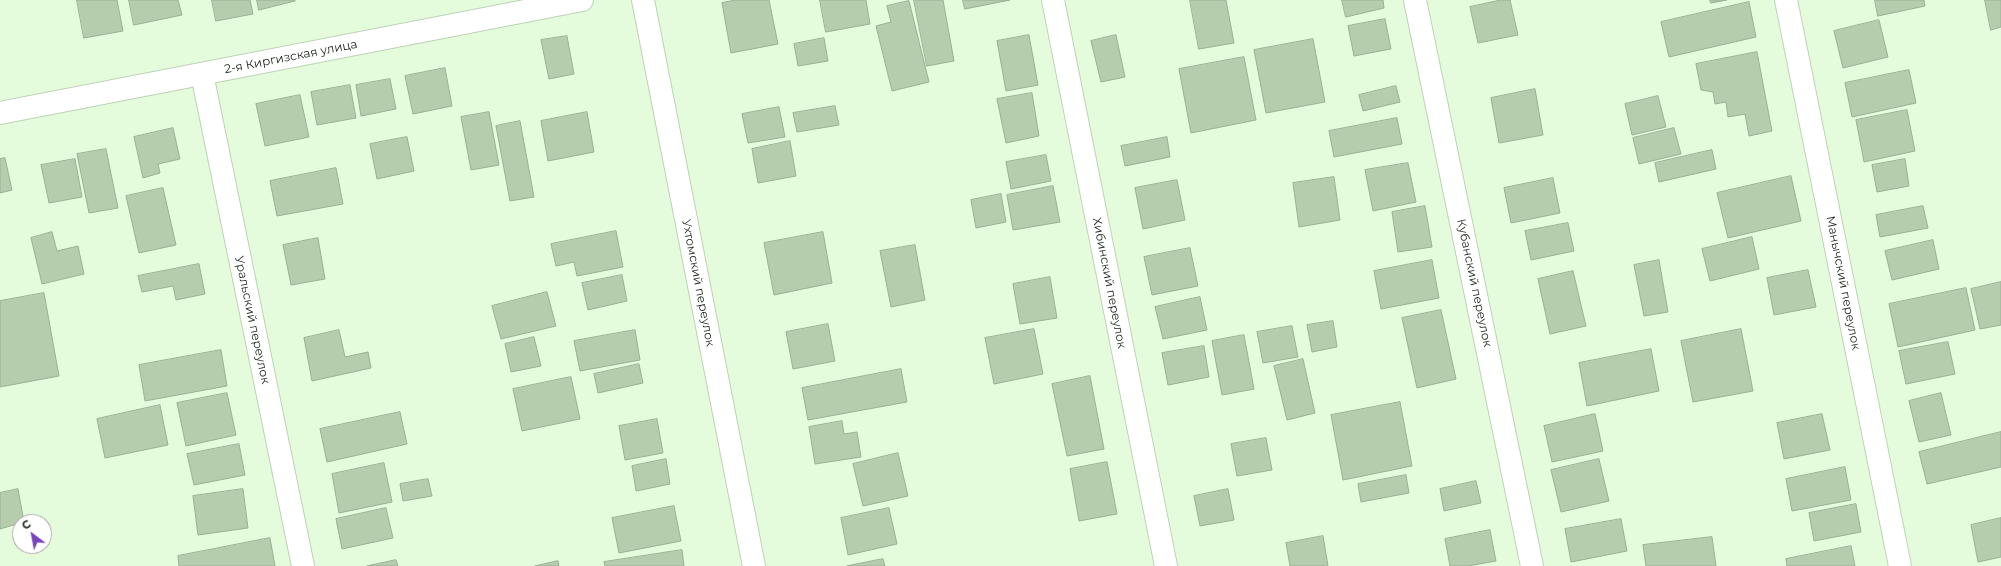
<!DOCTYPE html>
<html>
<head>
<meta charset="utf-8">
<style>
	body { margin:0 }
	#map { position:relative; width:2001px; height:566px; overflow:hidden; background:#e4fbdc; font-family:Montserrat,sans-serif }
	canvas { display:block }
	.north { position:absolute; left:12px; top:514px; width:40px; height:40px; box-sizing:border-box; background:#fff; border:1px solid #a6a9a5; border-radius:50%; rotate:328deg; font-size:11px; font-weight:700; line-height:16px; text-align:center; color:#20281d }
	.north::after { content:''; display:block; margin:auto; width:14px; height:18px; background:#7844bb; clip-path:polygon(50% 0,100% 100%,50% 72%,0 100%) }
</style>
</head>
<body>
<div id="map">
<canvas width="2001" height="566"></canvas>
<div class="north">С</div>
</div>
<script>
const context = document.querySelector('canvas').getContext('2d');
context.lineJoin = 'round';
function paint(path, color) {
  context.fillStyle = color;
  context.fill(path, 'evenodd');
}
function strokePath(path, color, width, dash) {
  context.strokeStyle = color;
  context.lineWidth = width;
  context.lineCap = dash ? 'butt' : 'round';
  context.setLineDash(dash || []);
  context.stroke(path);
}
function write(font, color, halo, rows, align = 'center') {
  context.font = font + ' Montserrat,sans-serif';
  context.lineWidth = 3.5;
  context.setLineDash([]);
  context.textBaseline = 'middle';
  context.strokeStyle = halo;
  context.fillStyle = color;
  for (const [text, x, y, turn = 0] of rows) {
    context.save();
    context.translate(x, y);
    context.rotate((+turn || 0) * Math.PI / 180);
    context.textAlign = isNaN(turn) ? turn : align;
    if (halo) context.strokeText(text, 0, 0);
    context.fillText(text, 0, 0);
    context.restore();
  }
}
const building = new Path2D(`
	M77 0H117L123 31 84 38Z
	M129 0H178L182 15 134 25Z
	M212 0H250L253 14 216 21Z
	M257 0H295V1L259 10Z
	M736 0H769L778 44 731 53 722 3Z
	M820 0H866L870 24 826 32Z
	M914 0H943L954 61 927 66Z
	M963 0H1010L965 9Z
	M1190 0H1226L1234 43 1199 49Z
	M1342 0H1383L1384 8 1346 17Z
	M1501 0H1510L1518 35 1478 43 1470 7Z
	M1710 0H1727L1711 3Z
	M1875 0H1924L1925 6 1878 16Z
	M1985 0H2001V27L1991 30Z
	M909 1 929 82 892 91 876 26 891 22 887 6Z
	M1749 2 1756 37 1669 57 1661 22Z
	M1385 19 1391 49 1354 56 1348 26Z
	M1879 20 1888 57 1843 68 1834 31Z
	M1029 35 1038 85 1006 91 997 41Z
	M1116 35 1125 77 1101 82 1091 41Z
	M567 36 574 74 549 79 541 40Z
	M824 38 828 61 798 66 794 44Z
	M1313 39 1325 102 1266 113 1254 50Z
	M1757 52 1772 131 1749 136 1745 114 1728 117 1726 102 1715 104 1713 92 1701 90 1696 64Z
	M1244 57 1256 120 1191 133 1179 69Z
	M445 68 452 106 413 114 405 76Z
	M1909 70 1916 103 1852 117 1845 83Z
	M390 79 396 109 361 116 356 85Z
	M350 85 356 118 317 125 311 92Z
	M1396 86 1400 102 1363 111 1359 95Z
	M1535 89 1543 135 1499 143 1491 98Z
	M1032 93 1039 136 1006 143 997 99Z
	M300 95 309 137 265 146 256 104Z
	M1658 96 1666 127 1632 135 1625 104Z
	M835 106 839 125 797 132 793 113Z
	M779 107 785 137 748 143 742 114Z
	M1907 110 1915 151 1864 162 1856 120Z
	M489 112 499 165 471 170 461 117Z
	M587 112 594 152 548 161 541 121Z
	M1397 118 1402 144 1334 157 1329 131Z
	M520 121 534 197 510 201 496 126Z
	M173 128 180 159 158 164 160 173 143 178 134 137Z
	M1674 128 1681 154 1639 164 1633 138Z
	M407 137 414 171 377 179 370 144Z
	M1167 137 1170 157 1125 166 1121 146Z
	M790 141 796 176 758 183 752 149Z
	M106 149 118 208 89 213 77 154Z
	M1712 150 1716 169 1659 182 1655 163Z
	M1046 155 1051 181 1011 189 1006 162Z
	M5 158 12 190 0 193V159Z
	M75 159 82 197 49 203 41 165Z
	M1905 159 1909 186 1877 192 1872 165Z
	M1408 163 1416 202 1373 211 1365 170Z
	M336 168 343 204 277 216 270 181Z
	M1791 176 1801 221 1728 238 1717 193Z
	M1334 177 1340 220 1299 227 1293 183Z
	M1553 178 1560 213 1511 223 1504 188Z
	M1177 180 1185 220 1143 229 1135 188Z
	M1053 186 1060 222 1013 230 1007 195Z
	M163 188 176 245 139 253 126 196Z
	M1001 194 1006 222 976 228 971 200Z
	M1425 206 1432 247 1398 252 1392 212Z
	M1923 206 1928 228 1880 237 1876 215Z
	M1568 223 1574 251 1531 260 1525 231Z
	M616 231 623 267 577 276 574 262 556 266 551 244Z
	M52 232 57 251 78 246 84 274 42 284 31 238Z
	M823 232 832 283 774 295 764 243Z
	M1752 237 1759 269 1710 281 1702 249Z
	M318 238 325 279 291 285 283 245Z
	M1933 240 1939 269 1892 280 1885 251Z
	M915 245 925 300 891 307 880 251Z
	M1190 248 1198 286 1152 295 1144 257Z
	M1432 260 1439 298 1381 309 1374 271Z
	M1659 260 1668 312 1644 316 1634 265Z
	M199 264 205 294 176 300 173 286 142 292 138 276Z
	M1808 270 1816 307 1774 315 1767 278Z
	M1573 271 1586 326 1550 334 1538 279Z
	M622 275 627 301 588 310 582 283Z
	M1050 277 1057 318 1020 324 1013 284Z
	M2001 282V325L1980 329 1971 289Z
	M1966 288 1975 330 1898 347 1889 304Z
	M547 292 556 326 501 339 492 306Z
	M44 293 59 376 0 387V301Z
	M1200 297 1207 330 1163 339 1155 307Z
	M1441 310 1456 379 1417 388 1402 318Z
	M1333 321 1337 347 1312 352 1307 325Z
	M828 324 835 361 793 369 786 332Z
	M1292 326 1298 357 1263 363 1257 332Z
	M1034 329 1043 374 994 384 985 338Z
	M1741 329 1753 391 1693 402 1681 341Z
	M339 330 345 357 368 352 371 368 312 381 304 338Z
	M635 330 640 360 580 371 574 341Z
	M1244 335 1254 389 1222 395 1212 341Z
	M534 337 541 366 511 372 505 344Z
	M1948 342 1955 374 1906 384 1899 351Z
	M1204 346 1209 377 1168 385 1162 353Z
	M1651 349 1659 391 1587 406 1579 363Z
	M221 350 227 386 145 401 139 365Z
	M1303 359 1315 413 1287 420 1274 366Z
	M639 364 643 383 598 393 594 374Z
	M901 369 907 402 808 420 802 388Z
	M1090 376 1104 449 1067 456 1052 384Z
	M571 377 580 419 522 431 513 389Z
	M227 393 236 435 186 446 177 403Z
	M1941 393 1951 435 1919 442 1909 401Z
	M1400 402 1412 466 1343 480 1331 415Z
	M160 405 168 445 105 458 97 419Z
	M400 412 407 444 327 462 320 429Z
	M1595 414 1603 451 1552 462 1544 426Z
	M1822 414 1830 450 1784 459 1777 423Z
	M657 419 663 453 625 460 619 426Z
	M842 421 844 434 857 432 861 457 815 464 809 427Z
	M2001 432V467L1927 484 1919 452Z
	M1266 438 1272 470 1237 476 1231 444Z
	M239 444 245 475 194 485 187 454Z
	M898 453 908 496 863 506 853 464Z
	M666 459 670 484 636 491 632 466Z
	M1599 459 1609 501 1561 512 1551 470Z
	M1107 462 1117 514 1079 521 1070 469Z
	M384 463 392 502 339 513 332 474Z
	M1845 467 1851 500 1792 511 1786 479Z
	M1406 475 1409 493 1361 502 1358 484Z
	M428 479 432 496 403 501 400 484Z
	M1476 481 1481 503 1444 511 1440 489Z
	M18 489 24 522 0 529V493Z
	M243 489 248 528 198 535 193 496Z
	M1228 489 1234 520 1200 526 1194 496Z
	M1856 504 1861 532 1814 541 1809 513Z
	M674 506 681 541 619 553 612 518Z
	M386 508 393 538 342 549 336 519Z
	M889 508 897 544 848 555 841 518Z
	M2001 518V557L1978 562 1971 525Z
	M1621 519 1627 551 1571 562 1565 529Z
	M1490 530 1496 561 1468 566H1450L1445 539Z
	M1323 536 1328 566H1290L1286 543Z
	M1712 537 1716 566H1646L1643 545Z
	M270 538 275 566H179L178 556Z
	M1851 546 1855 566H1787L1786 559Z
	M682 550 684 566H605L604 562Z
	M883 559 885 566H847Z
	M396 560 398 566H367Z
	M558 561 559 566H535Z`);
const minor = new Path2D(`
	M643 0 754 566
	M1053 0 1166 566
	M1415 0 1532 566
	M1786 0 1900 566
	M202 74 303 566
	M0 113 582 0`);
const streetNames = [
	["2-я Киргизская улица",291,57,-11],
	["Ухтомский переулок",698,283,79],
	["Хибинский переулок",1109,283,79],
	["Кубанский переулок",1474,283,78],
	["Манычский переулок",1843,283,79],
	["Уральский переулок",252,320,78]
];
paint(building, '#b5ccad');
strokePath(building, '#9ab093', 1);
strokePath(minor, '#bcd3b5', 24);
strokePath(minor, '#fff', 22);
write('12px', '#20281d', '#fff', streetNames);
</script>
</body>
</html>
